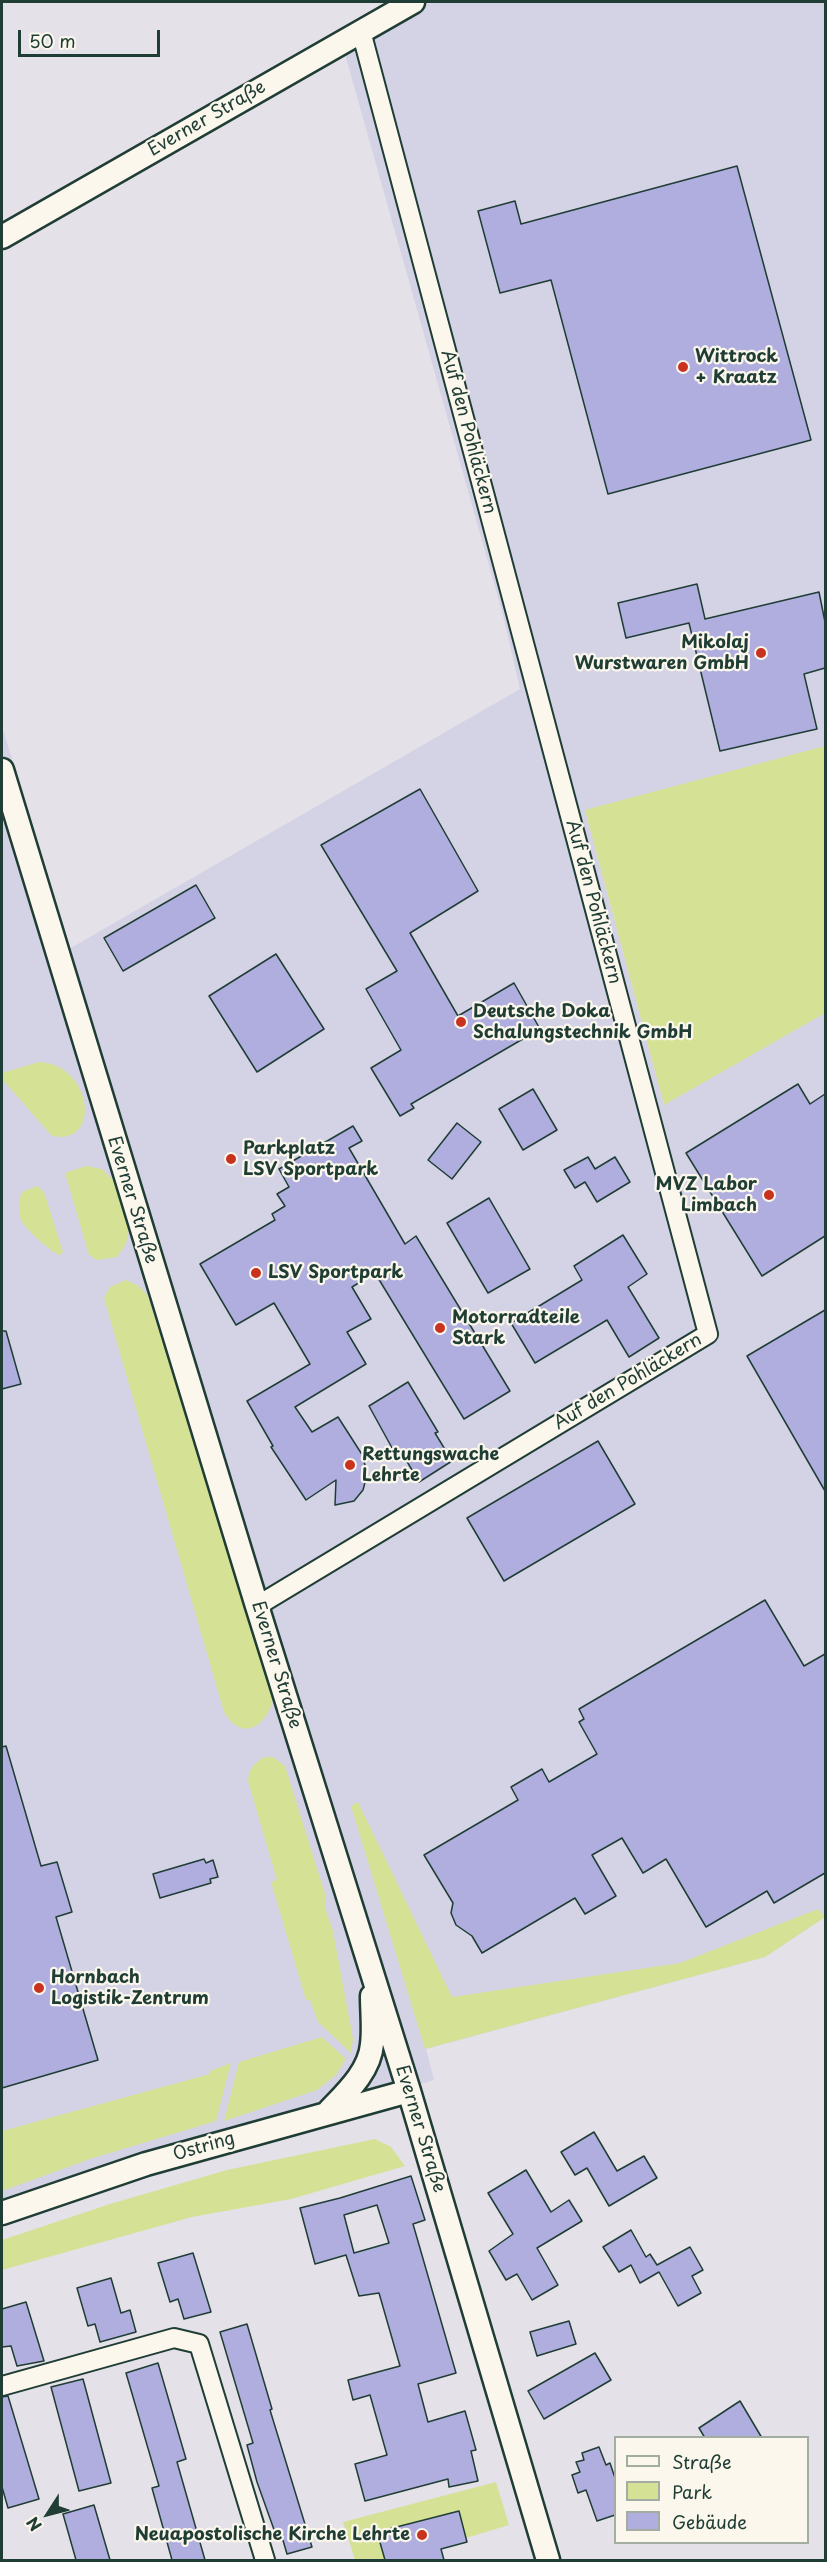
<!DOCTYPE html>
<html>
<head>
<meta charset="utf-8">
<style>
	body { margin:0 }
	#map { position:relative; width:827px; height:2562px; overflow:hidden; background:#e4e1e8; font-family:"Playpen Sans",sans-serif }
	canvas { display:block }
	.frame { position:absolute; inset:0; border:3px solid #1f3d34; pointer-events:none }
	.legend { position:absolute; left:614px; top:2436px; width:195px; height:108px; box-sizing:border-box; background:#fbf7ec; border:2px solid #a3ada2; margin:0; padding:8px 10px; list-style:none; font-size:18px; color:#1f3d34 }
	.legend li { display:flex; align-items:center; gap:12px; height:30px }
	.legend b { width:30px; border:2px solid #a3ada2 }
	.north { position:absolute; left:18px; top:2484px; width:60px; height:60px; -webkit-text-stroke:4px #fbf7ec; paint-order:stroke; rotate:234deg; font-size:16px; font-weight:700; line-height:24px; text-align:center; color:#1f3d34 }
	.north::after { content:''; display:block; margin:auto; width:21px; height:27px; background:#1f3d34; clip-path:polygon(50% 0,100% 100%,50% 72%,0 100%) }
	.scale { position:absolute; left:18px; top:30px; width:142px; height:27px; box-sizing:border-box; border:3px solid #1f3d34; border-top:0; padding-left:8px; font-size:18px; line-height:21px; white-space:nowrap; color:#1f3d34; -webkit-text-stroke:4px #fbf7ec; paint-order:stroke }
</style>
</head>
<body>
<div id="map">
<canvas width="827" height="2562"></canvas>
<div class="frame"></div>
<ul class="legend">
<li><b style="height:8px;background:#fbf7ec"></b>Straße</li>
<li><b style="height:16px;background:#d5e295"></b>Park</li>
<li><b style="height:16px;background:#afaedf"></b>Gebäude</li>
</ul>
<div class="north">N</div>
<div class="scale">50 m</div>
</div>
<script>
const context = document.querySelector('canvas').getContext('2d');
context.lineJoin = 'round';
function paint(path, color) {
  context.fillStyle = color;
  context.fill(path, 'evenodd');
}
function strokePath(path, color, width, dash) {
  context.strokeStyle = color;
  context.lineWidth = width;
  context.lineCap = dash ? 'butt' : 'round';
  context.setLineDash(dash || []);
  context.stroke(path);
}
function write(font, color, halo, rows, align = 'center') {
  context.font = font + ' "Playpen Sans",sans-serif';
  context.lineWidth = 4.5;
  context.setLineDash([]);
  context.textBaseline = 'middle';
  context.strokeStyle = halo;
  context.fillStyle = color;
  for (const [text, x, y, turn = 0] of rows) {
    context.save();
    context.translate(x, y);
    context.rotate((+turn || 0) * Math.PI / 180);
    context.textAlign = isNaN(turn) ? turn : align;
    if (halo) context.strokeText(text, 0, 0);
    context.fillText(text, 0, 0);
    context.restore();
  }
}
const built = new Path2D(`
	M432 2H825V746L585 810 664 1105 825 1013V1917L765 1957 426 2049 434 2080 328 2112 2 2222V726L69 949 520 689 503 615 343 47Z`);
const green = new Path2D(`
	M825 746V1013L664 1105 585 810Z
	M39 1062C92 1064 103 1146 52 1136L2 1079V1073Z
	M86 1166 102 1169 113 1180 129 1230 126 1244 117 1257 97 1260 89 1255 65 1173Z
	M37 1186 44 1192 63 1252 60 1255C53 1254 24 1228 21 1220 18 1211 18 1200 22 1192Z
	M126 1280 139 1286 148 1296 274 1696C268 1725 243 1744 224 1712L104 1298 110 1287Z
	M265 1757H273L285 1766 325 1894V1907L333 1931 353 2039 351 2053 318 2022 310 2000H306L271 1882 277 1880 248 1781C249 1768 254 1763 265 1757Z
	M358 1802 452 1997 680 1963 818 1909 825 1917 765 1957 425 2049 351 1806Z
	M322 2037 346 2059 336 2075 317 2090 224 2121 239 2062Z
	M231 2063 216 2121 90 2159 2 2191V2131L210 2074V2071Z
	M375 2139 391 2147 405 2166 291 2199 192 2217 2 2270V2240L110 2204 227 2170Z
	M496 2482 509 2525 466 2538 458 2511 378 2532 385 2560H355L343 2522Z`);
const building = new Path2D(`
	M737 166 811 440 608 494 551 280 500 293 478 211 515 201 521 224Z
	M697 584 705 619 819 592 825 622V668L804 674 817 729 720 751 689 623 626 638 618 603Z
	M420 789 478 891 410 933 458 1016 514 983 540 1029 411 1104 414 1108 400 1116 371 1068 401 1050 366 989 397 971 321 845Z
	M196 885 215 918 123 971 104 938Z
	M276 954 324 1029 257 1072 209 996Z
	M798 1084 810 1104 825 1094V1236L762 1276 686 1153Z
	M533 1089 557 1130 523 1150 499 1109Z
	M457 1123 481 1142 452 1179 428 1160Z
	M353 1126 362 1141 349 1148 405 1244 416 1236 510 1391 464 1419 375 1273 352 1287 371 1319 347 1332 366 1364 295 1407 312 1432 338 1417 363 1456 367 1475 363 1490 354 1501 335 1505 336 1480 306 1500 271 1447 273 1446 247 1401 310 1364 274 1303 236 1325 200 1264 275 1220 272 1214 285 1206 277 1194 289 1187 279 1169Z
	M588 1157 595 1169 615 1157 630 1182 597 1202 585 1182 575 1188 564 1170Z
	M489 1198 530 1269 488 1293 447 1223Z
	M623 1235 647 1274 628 1287 659 1338 629 1357 607 1320 535 1363 511 1323 582 1280 574 1266Z
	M825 1310V1491L747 1356Z
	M2 1331H6L21 1384 2 1389Z
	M408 1382 438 1432 435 1433 452 1461 419 1482 402 1453 397 1457 369 1406Z
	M598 1441 635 1504 504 1581 467 1518Z
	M765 1600 804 1666 825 1654V1873L774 1903 767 1891 706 1927 666 1859 643 1873 622 1838 592 1855 616 1896 585 1914 575 1898 482 1953 472 1936 456 1925 451 1913 453 1903 424 1855 518 1800 511 1787 542 1769 549 1782 597 1754 579 1722 584 1719 579 1709Z
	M6 1746 41 1866 57 1862 72 1912 56 1917 98 2060 2 2088V1747Z
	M204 1859 206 1863 213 1860 218 1877 210 1879 211 1883 160 1898 153 1874Z
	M594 2132 617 2171 644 2156 657 2178 609 2206 587 2168 575 2175 561 2152Z
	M526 2170 551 2212 569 2200 582 2221 537 2248 558 2285 532 2300 517 2274 506 2280 489 2251 513 2234 488 2193Z
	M411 2176 425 2220 413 2224 456 2373 418 2384 428 2422 465 2411 476 2450 471 2451 478 2481 449 2487 448 2479 365 2501 355 2464 387 2455 370 2395 353 2400 348 2380 400 2366 379 2293 359 2296 346 2255 315 2264 300 2208 340 2198ZM377 2205 389 2243 354 2253 344 2215Z
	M631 2230 646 2257 650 2254 657 2265 690 2247 703 2270 692 2276 701 2293 678 2306 659 2272 640 2283 631 2265 619 2272 603 2247Z
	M193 2253 211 2312 184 2319 178 2299 170 2302 158 2263Z
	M111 2278 121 2313 130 2310 136 2332 100 2342 95 2324 88 2326 77 2288Z
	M26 2302 44 2361 17 2366 11 2346 2 2347V2309Z
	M569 2321 576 2344 537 2356 530 2332Z
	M247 2324 272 2409 270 2410 312 2547 287 2554 282 2537 277 2538 257 2482 247 2445 253 2443 220 2332Z
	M595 2353 611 2380 544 2419 528 2391Z
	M158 2363 186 2459 177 2462 205 2560H172L152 2488 159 2486 126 2373Z
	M83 2379 111 2483 79 2491 51 2387Z
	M8 2396 39 2499 8 2508 2 2487V2397Z
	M740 2401 762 2438H705L699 2428Z
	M599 2447 606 2465 610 2463 615 2478V2515L597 2521 586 2490 578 2493 572 2475 580 2472 576 2462 584 2460 582 2453Z
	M94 2505 110 2560H76L63 2514Z
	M459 2511 467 2542 441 2549 444 2560H385L377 2532Z`);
const minor = new Path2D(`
	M257 1606 708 1334 361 31
	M2 2386 174 2338 199 2344 265 2560`);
const tertiary = new Path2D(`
	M2 237 413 2
	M2 770 257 1606 409 2091 548 2560
	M328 2112C346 2093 370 2071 372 2044 374 2029 372 2012 372 1996
	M2 2213 146 2164 409 2091`);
const markers = [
	[683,367,6,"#c8321e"],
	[761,653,6,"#c8321e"],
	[461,1022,6,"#c8321e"],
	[231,1159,6,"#c8321e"],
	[769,1195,6,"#c8321e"],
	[256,1273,6,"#c8321e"],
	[440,1328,6,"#c8321e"],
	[350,1465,6,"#c8321e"],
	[39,1988,6,"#c8321e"],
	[422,2535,6,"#c8321e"]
];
const streetNames = [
	["Everner Straße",207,119,-30],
	["Auf den Pohläckern",468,432,75],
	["Auf den Pohläckern",593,902,75],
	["Everner Straße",132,1200,73],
	["Auf den Pohläckern",628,1382,-31],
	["Everner Straße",276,1665,73],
	["Everner Straße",420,2129,73],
	["Ostring",204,2147,-16]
];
const poiNames = [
	["Wittrock",695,357],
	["+ Kraatz",695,378],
	["Mikolaj",749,643,"right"],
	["Wurstwaren GmbH",749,664,"right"],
	["Deutsche Doka",473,1012],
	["Schalungstechnik GmbH",473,1033],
	["Parkplatz",243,1149],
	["LSV Sportpark",243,1170],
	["MVZ Labor",757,1185,"right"],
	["Limbach",757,1206,"right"],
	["LSV Sportpark",268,1273],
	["Motorradteile",452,1318],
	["Stark",452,1339],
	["Rettungswache",362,1455],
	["Lehrte",362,1476],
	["Hornbach",51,1978],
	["Logistik-Zentrum",51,1999],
	["Neuapostolische Kirche Lehrte",410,2535,"right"]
];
paint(built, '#d4d2e5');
paint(green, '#d5e295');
paint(building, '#afaedf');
strokePath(building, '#1f3d34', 1.5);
strokePath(minor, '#1f3d34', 22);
strokePath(tertiary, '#1f3d34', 27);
strokePath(minor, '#fbf7ec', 18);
strokePath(tertiary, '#fbf7ec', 22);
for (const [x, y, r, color] of markers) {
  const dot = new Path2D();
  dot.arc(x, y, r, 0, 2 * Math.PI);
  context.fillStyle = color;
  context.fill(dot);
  strokePath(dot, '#fbf7ec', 2);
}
write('18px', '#1f3d34', '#fbf7ec', streetNames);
write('bold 18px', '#1f3d34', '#fbf7ec', poiNames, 'left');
</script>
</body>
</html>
